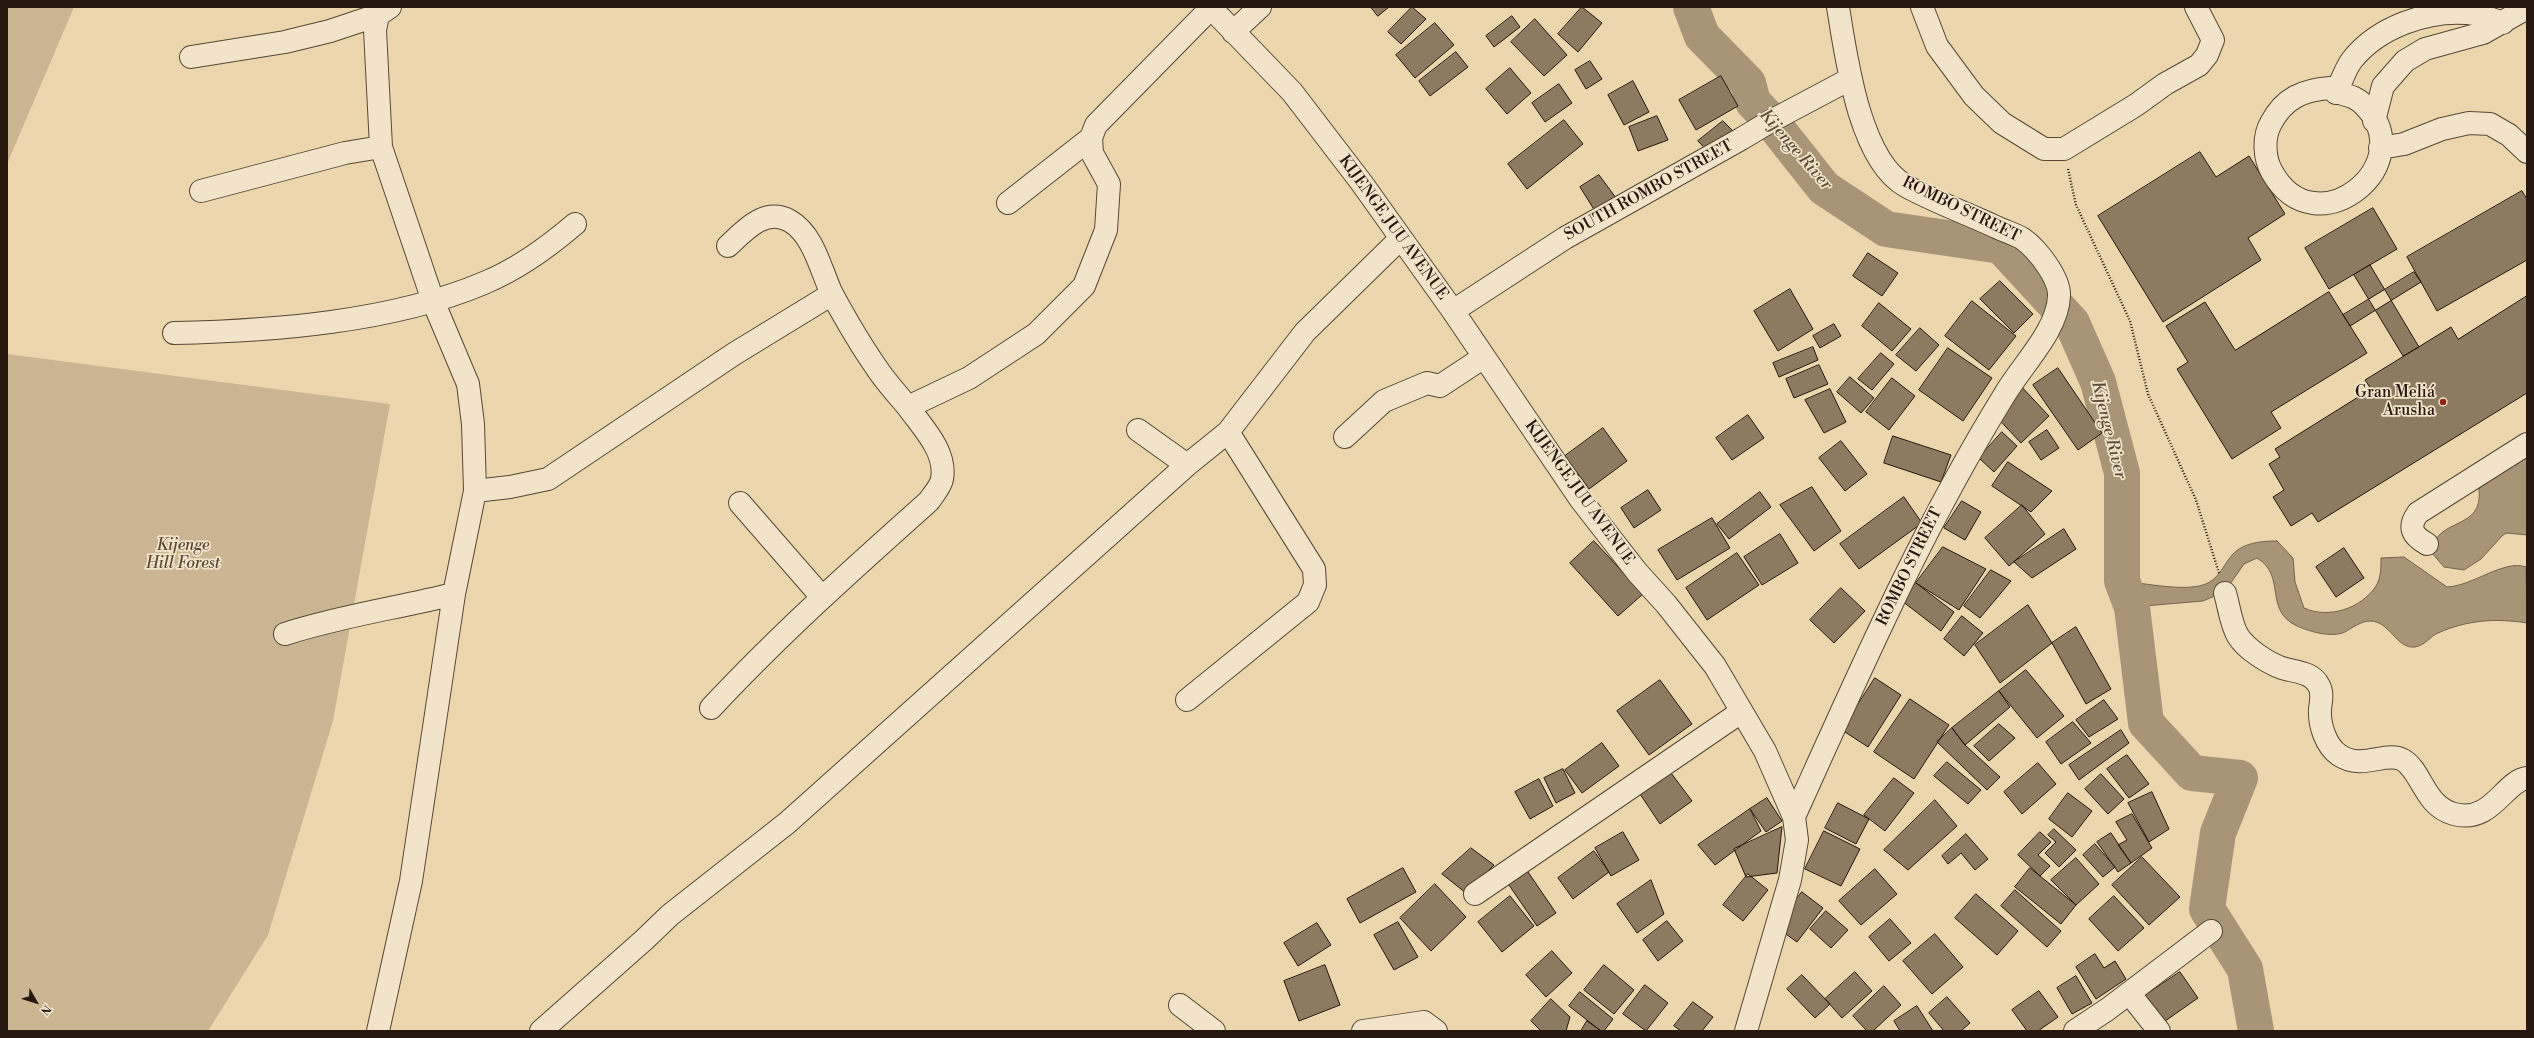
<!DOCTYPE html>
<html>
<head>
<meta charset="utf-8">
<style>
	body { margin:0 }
	#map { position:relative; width:2534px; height:1038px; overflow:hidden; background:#ebd6ad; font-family:"Libre Bodoni",serif }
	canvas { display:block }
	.frame { position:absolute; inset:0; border:8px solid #26180e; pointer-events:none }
	.north { position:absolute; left:16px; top:982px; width:40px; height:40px; -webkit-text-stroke:3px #f2e4ca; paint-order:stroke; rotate:129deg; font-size:11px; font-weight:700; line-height:16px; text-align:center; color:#26180e }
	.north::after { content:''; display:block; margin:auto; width:14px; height:18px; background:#26180e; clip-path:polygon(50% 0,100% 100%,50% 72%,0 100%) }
</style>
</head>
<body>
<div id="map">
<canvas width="2534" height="1038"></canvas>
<div class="frame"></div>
<div class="north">N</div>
</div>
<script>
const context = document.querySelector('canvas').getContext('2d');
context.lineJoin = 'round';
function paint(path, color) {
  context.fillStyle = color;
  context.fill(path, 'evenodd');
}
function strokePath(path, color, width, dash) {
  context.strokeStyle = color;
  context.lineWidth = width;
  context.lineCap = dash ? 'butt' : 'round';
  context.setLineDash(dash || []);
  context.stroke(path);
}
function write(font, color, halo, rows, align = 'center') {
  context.font = font + ' "Libre Bodoni",serif';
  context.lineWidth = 3.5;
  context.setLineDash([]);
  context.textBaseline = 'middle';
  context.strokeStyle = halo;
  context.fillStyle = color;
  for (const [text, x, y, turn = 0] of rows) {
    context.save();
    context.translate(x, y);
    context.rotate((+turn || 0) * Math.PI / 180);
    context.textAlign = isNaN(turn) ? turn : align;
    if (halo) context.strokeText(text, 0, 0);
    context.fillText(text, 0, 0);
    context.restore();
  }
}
const green = new Path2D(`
	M7 7H74L7 164Z
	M7 354 390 404 333 721 268 935 208 1031H7Z`);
const water = new Path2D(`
	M2527 455V535L2507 533 2503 535 2481 559 2464 570 2444 567 2432 553C2435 515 2484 533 2479 489Z
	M2277 541 2293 558 2295 582 2304 608C2328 619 2361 609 2376 586 2381 578 2381 567 2381 558L2404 557 2447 587C2473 586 2504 559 2526 567L2527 623C2496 618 2467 620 2438 633 2429 637 2426 645 2415 647 2396 649 2390 621 2370 621 2361 621 2352 628 2345 632 2331 638 2311 632 2297 626 2263 610 2287 576 2257 558L2244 564 2230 584 2217 595 2203 601 2132 607 2122 581C2144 583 2189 593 2208 583 2223 575 2226 557 2239 549 2250 542 2264 541 2277 541Z`);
const river = new Path2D(`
	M1691 7 1702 36 1748 83 1753 102 1771 121 1824 188 1886 229 2001 246 2072 323 2098 382 2122 473V581L2132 607 2146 723 2192 773 2240 778 2218 833 2207 909 2245 969 2256 1031`);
const building = new Path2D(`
	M1371 7H1389L1378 16Z
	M1412 7 1426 19 1401 44 1388 32Z
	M1582 7 1602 23 1578 52 1558 34Z
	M1512 16 1520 27 1494 47 1486 36Z
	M1535 19 1567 55 1544 76 1511 42Z
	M1435 23 1454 45 1415 78 1396 55Z
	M1456 52 1468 67 1430 96 1419 81Z
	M1590 61 1602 79 1586 89 1575 70Z
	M1510 68 1531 93 1507 114 1486 89Z
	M1721 76 1738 106 1696 130 1679 100Z
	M1633 81 1649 112 1624 125 1608 95Z
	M1559 84 1572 103 1545 122 1532 103Z
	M1657 116 1668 140 1638 151 1629 127Z
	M1564 120 1583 144 1527 189 1508 164Z
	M1723 121 1741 139 1715 159 1698 141Z
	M2200 152 2216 177 2249 156 2285 214 2248 238 2261 260 2163 322 2098 216Z
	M1599 175 1622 206 1600 219 1580 187Z
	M2522 191 2527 199V260L2437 311 2407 257Z
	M2373 208 2397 249 2329 289 2305 248Z
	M1868 253 1898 273 1882 296 1853 276Z
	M2370 265 2419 347 2403 356 2354 275Z
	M2414 272 2421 282 2350 326 2343 315Z
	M2000 281 2033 314 2014 333 1980 299Z
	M1790 289 1813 329 1778 351 1754 311Z
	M2329 292 2367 353 2271 412 2281 428 2232 459 2177 369 2188 362 2166 326 2205 302 2235 350Z
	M2527 296V393L2318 522 2312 513 2291 526 2273 497 2284 490 2269 464 2280 457 2275 449 2371 389 2365 380 2451 327 2458 339Z
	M1972 301 2016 336 1989 370 1945 336Z
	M1879 303 1911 329 1892 351 1862 326Z
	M1834 324 1841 336 1820 348 1813 336Z
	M1920 328 1939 345 1916 371 1896 355Z
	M1813 347 1818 360 1779 377 1773 363Z
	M1948 348 1992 378 1963 421 1919 390Z
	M1881 353 1894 364 1872 390 1858 379Z
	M1819 365 1828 384 1794 398 1786 379Z
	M2058 368 2102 433 2078 450 2033 385Z
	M1850 377 1874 398 1861 413 1837 392Z
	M1892 378 1915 396 1889 430 1866 412Z
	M2018 383 2049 416 2021 443 1990 410Z
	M1830 389 1846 422 1824 433 1805 400Z
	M1748 415 1764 438 1732 460 1716 438Z
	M1603 428 1627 461 1589 489 1565 456Z
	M2047 430 2059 448 2041 460 2029 442Z
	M2002 432 2017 446 1994 472 1979 458Z
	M1893 436 1951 455 1941 482 1884 463Z
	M1841 441 1867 474 1845 491 1819 458Z
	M2008 462 2052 491 2031 512 1992 486Z
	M1812 487 1841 531 1814 551 1780 505Z
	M1648 490 1661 510 1634 528 1621 508Z
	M1760 492 1771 507 1729 539 1717 524Z
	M1904 497 1922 523 1859 569 1840 544Z
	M1962 501 1981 512 1965 540 1944 528Z
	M2022 505 2045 534 2009 566 1985 538Z
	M1712 518 1730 548 1677 580 1658 550Z
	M2064 529 2076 549 2032 578 2014 562Z
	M1780 534 1798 563 1762 585 1744 557Z
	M1594 541 1643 594 1618 616 1570 563Z
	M1943 547 1986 569 1959 610 1916 583Z
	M2344 548 2364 578 2336 597 2316 567Z
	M1737 553 1759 585 1707 620 1686 588Z
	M1991 570 2011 581 1980 618 1964 606Z
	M1916 583 1954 612 1941 631 1902 601Z
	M1841 588 1865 611 1834 643 1810 620Z
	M2028 605 2052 643 2000 683 1975 645Z
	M1962 616 1983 633 1964 656 1944 639Z
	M2076 627 2111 689 2086 704 2052 643Z
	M2026 670 2064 716 2037 738 1999 691Z
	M1875 678 1901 695 1868 747 1842 730Z
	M1660 680 1692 724 1649 755 1617 711Z
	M1999 691 2010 707 1965 745 1952 728Z
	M1910 699 1949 725 1914 779 1874 752Z
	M2104 700 2118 719 2089 737 2076 720Z
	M2073 722 2091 743 2061 764 2046 742Z
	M1999 724 2015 738 1989 761 1974 746Z
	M1952 728 1965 745 2000 777 1987 790 1937 742Z
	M2121 730 2129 743 2079 780 2069 765Z
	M1602 743 1619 766 1582 793 1565 770Z
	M2127 755 2149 784 2129 798 2107 769Z
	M1947 762 1981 790 1968 804 1934 776Z
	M2038 763 2056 784 2022 814 2004 792Z
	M1563 769 1575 793 1556 803 1544 778Z
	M1671 773 1692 801 1660 824 1640 794Z
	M2101 774 2124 799 2108 814 2085 789Z
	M1894 778 1914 793 1885 831 1864 815Z
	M1539 779 1553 806 1530 819 1515 792Z
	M2152 792 2169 829 2149 842 2128 803Z
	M2068 793 2092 811 2072 837 2049 819Z
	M1767 798 1782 821 1766 832 1750 809Z
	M1935 800 1957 826 1908 870 1884 850Z
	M1838 803 1869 819 1856 844 1825 828Z
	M1750 809 1761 831 1715 865 1698 845Z
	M2132 814 2152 848 2131 863 2118 845 2127 840 2116 822Z
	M1782 827 1777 873 1746 877 1734 849Z
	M2054 829 2076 850 2059 867 2045 853 2056 842 2048 835Z
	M1824 831 1860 849 1841 886 1805 869Z
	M1623 832 1639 860 1611 876 1595 848Z
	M2040 832 2051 842 2038 855 2050 866 2040 876 2018 855Z
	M2111 833 2131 863 2118 872 2097 842Z
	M1966 834 1988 859 1975 870 1961 853 1948 864 1942 856Z
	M2095 844 2115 867 2103 877 2083 855Z
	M1471 848 1494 865 1466 893 1442 874Z
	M1594 851 1609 872 1573 899 1558 878Z
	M2142 857 2180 897 2149 925 2112 885Z
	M2076 858 2099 884 2076 905 2051 880Z
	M1403 868 1416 892 1360 923 1347 899Z
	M2030 868 2076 905 2061 924 2015 887Z
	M1875 869 1897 894 1861 925 1839 901Z
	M1528 872 1556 913 1537 926 1509 885Z
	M1748 874 1768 890 1743 921 1723 905Z
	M1651 880 1664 914 1637 933 1617 904Z
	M1435 884 1466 917 1431 951 1400 918Z
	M2015 890 2061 931 2047 947 2001 906Z
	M1802 892 1823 908 1797 942 1776 927Z
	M1976 894 2018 931 1997 955 1955 918Z
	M1510 896 1534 926 1502 952 1478 922Z
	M2114 896 2144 928 2118 951 2089 919Z
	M1826 911 1848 930 1831 948 1810 929Z
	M1890 919 1911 943 1889 961 1869 937Z
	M1667 921 1683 941 1658 961 1643 940Z
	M1398 922 1418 957 1394 970 1374 935Z
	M1317 923 1331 945 1298 966 1284 943Z
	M1935 934 1963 967 1932 994 1903 961Z
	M1552 951 1572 973 1546 997 1526 975Z
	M2095 954 2104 968 2115 961 2126 979 2096 999 2076 967Z
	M1325 965 1340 1005 1299 1021 1284 981Z
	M1604 965 1634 990 1614 1014 1584 990Z
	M1855 972 1872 991 1842 1018 1825 999Z
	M2180 972 2198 998 2158 1026 2140 999Z
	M1802 975 1830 1004 1815 1018 1787 989Z
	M2076 976 2092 1003 2072 1014 2057 988Z
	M1645 985 1668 1003 1646 1031 1623 1014Z
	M1884 986 1901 1005 1873 1031H1867L1853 1016Z
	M2039 991 2058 1017 2038 1031H2027L2012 1010Z
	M1580 992 1613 1019 1604 1031H1601L1569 1006Z
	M1947 997 1970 1023 1961 1031H1944L1929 1013Z
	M1551 999 1570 1017 1566 1031H1541L1531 1021Z
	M1693 1002 1713 1017 1702 1031H1681L1674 1026Z
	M1917 1006 1933 1031H1900L1894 1021Z
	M1587 1021 1601 1031H1581Z`);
const path = new Path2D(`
	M2068 169 2076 205 2130 321 2148 394 2196 500 2219 573`);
const minor = new Path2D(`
	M1210 7 1292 92 1361 182 1453 311 1581 500 1637 572 1666 604 1715 666 1765 751 1794 817 1797 840 1790 880 1746 1031
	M1922 7 1937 46 1974 96 2002 123 2044 149H2064L2136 105 2165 84 2199 65 2207 55 2213 40 2196 7
	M1233 32 1260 7
	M191 57 285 42 330 31 378 15
	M2330 88C2341 97 2351 92 2364 105 2423 163 2316 251 2272 172 2264 158 2263 137 2271 123 2284 98 2303 90 2330 88Z
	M2336 93C2341 83 2345 69 2352 60 2378 27 2427 10 2467 13 2479 14 2492 19 2503 23
	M2374 121 2383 86 2405 61 2425 49 2483 33 2527 8
	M2380 148 2404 144 2442 129 2469 123 2490 124 2509 135 2527 152
	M201 191 345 153 381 147
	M1008 203 1091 138
	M728 246C745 230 765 207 790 221 814 235 821 271 832 294 845 318 860 344 876 367 885 381 897 394 908 407L969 378 1036 334 1084 286 1106 230 1109 184 1092 153 1091 138 1096 125 1211 8
	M1453 311 1565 238 1741 139 1771 121 1850 79
	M174 333C273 331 392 322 484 283 518 269 547 248 575 224
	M1138 430 1187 465
	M1345 437 1384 401 1427 383 1440 386 1484 357
	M475 491 510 487 548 479 734 354 832 294
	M740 503 821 596
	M2427 544C2413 536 2407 528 2418 513L2527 444
	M2225 593C2229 606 2231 625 2238 636 2246 649 2268 663 2282 668 2295 672 2313 672 2319 686 2323 693 2321 701 2320 709 2319 725 2326 746 2339 755 2363 771 2386 750 2403 760 2422 771 2424 806 2454 814 2492 824 2504 781 2527 778
	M285 634C340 616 398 608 454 594
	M1187 700 1308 602 1315 585 1314 569 1228 432
	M711 708C780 634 854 568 929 501 933 495 941 486 942 479 947 452 923 428 908 407
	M1794 817C1859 673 1922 528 2005 394 2022 365 2058 330 2059 296 2060 278 2037 249 2023 239 2015 234 2004 231 1996 227 1966 213 1935 202 1906 186 1859 160 1846 56 1838 7
	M1475 894 1741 712
	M2129 993 2159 1031
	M1180 1005 1214 1031
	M378 1031 411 881 454 594 475 491 473 424 468 384 433 301 381 147 375 30 378 15 390 7
	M541 1031 644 940 670 915 787 823 1187 465 1228 432 1305 332 1400 239
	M1363 1031 1424 1022 1436 1031
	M2075 1031 2108 1009 2211 931`);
const markers = [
	[2443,402,4,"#8f2418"]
];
const streetNames = [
	["SOUTH ROMBO STREET",1649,191,-29],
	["ROMBO STREET",1961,210,26],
	["KIJENGE JUU AVENUE",1393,228,54],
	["KIJENGE JUU AVENUE",1579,493,54],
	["ROMBO STREET",1910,567,-64]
];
const poiNames = [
	["Gran Meliá",2435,393],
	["Arusha",2435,411]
];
const parkNames = [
	["Kijenge",183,546],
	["Hill Forest",183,564]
];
const waterNames = [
	["Kijenge River",1795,150,49],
	["Kijenge River",2108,430,76]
];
paint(green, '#cab692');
paint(water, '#a89577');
strokePath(water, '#74634d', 1);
strokePath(river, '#a89577', 36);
paint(building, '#8c7b61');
strokePath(building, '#26180e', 1);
strokePath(minor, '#574836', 24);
strokePath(path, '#26180e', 2.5, [1, 2]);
strokePath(minor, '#f2e4ca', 22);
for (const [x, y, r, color] of markers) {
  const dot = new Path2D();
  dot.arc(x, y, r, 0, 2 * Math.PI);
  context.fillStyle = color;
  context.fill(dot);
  strokePath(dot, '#f2e4ca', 1.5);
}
write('16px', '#26180e', '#f2e4ca', streetNames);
write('16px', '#26180e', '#f2e4ca', poiNames, 'right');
write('italic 16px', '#574736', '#f2e4ca', parkNames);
write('italic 17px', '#5a4a38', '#f2e4ca', waterNames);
</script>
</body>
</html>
